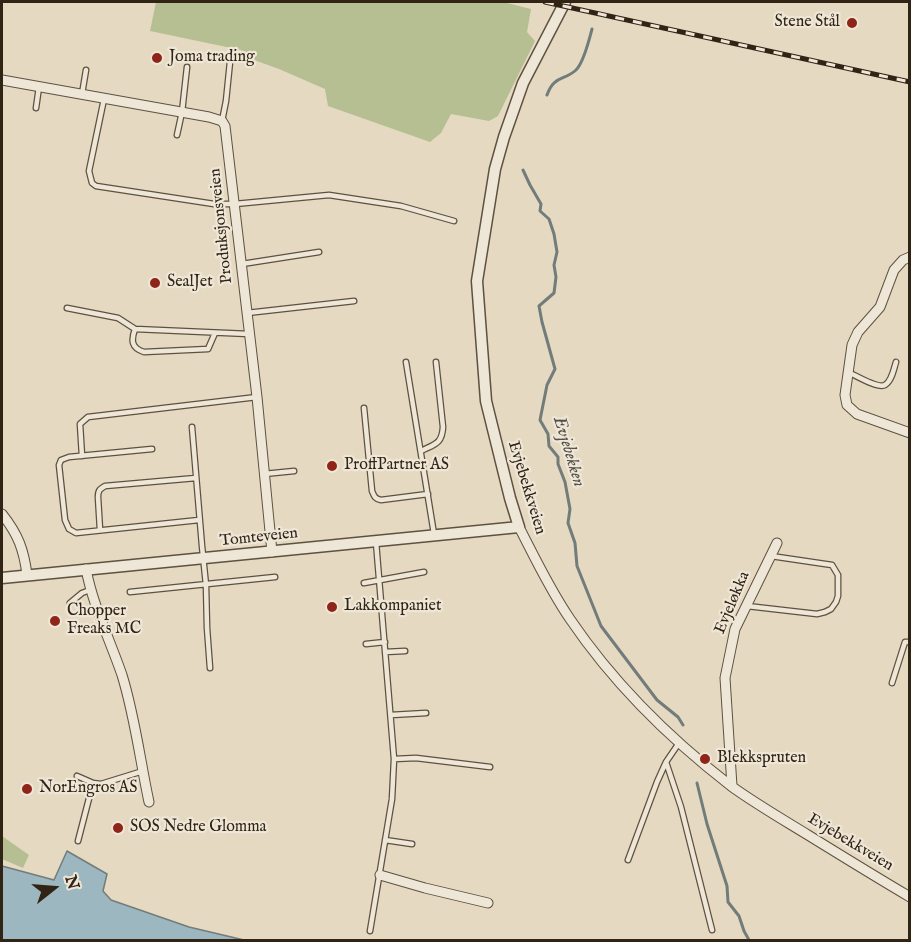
<!DOCTYPE html>
<html>
<head>
<meta charset="utf-8">
<style>
	body { margin:0 }
	#map { position:relative; width:911px; height:942px; overflow:hidden; background:#e5d9c1; font-family:"IM FELL English",serif }
	canvas { display:block }
	.frame { position:absolute; inset:0; border:3px solid #322414; pointer-events:none }
	.north { position:absolute; left:24px; top:858px; width:60px; height:60px; -webkit-text-stroke:4px #eee6d7; paint-order:stroke; rotate:73deg; font-size:16px; font-weight:700; line-height:24px; text-align:center; color:#322414 }
	.north::after { content:''; display:block; margin:auto; width:21px; height:27px; background:#322414; clip-path:polygon(50% 0,100% 100%,50% 72%,0 100%) }
</style>
</head>
<body>
<div id="map">
<canvas width="911" height="942"></canvas>
<div class="frame"></div>
<div class="north">N</div>
</div>
<script>
const context = document.querySelector('canvas').getContext('2d');
context.lineJoin = 'round';
function paint(path, color) {
  context.fillStyle = color;
  context.fill(path, 'evenodd');
}
function strokePath(path, color, width, dash) {
  context.strokeStyle = color;
  context.lineWidth = width;
  context.lineCap = dash ? 'butt' : 'round';
  context.setLineDash(dash || []);
  context.stroke(path);
}
function write(font, color, halo, rows, align = 'center') {
  context.font = font + ' "IM FELL English",serif';
  context.lineWidth = 4.5;
  context.setLineDash([]);
  context.textBaseline = 'middle';
  context.strokeStyle = halo;
  context.fillStyle = color;
  for (const [text, x, y, turn = 0] of rows) {
    context.save();
    context.translate(x, y);
    context.rotate((+turn || 0) * Math.PI / 180);
    context.textAlign = isNaN(turn) ? turn : align;
    if (halo) context.strokeText(text, 0, 0);
    context.fillText(text, 0, 0);
    context.restore();
  }
}
const green = new Path2D(`
	M156 2H503L531 9 527 32 535 41 498 116 489 121 451 114 441 133 430 142 328 106 325 89 279 69 243 56 241 50 150 31Z
	M2 836 29 855 23 868 2 859Z`);
const water = new Path2D(`
	M67 851 107 874 103 891 111 900 189 927 244 940H2V866L54 880Z`);
const stream = new Path2D(`
	M547 95C554 75 564 81 576 70 584 62 589 40 592 29
	M523 170 530 185 541 204 540 211 549 219 554 234 557 252 554 265 556 277 554 293 539 306 542 322 555 369 547 385 540 420 548 434 549 446 558 457V464L565 482 570 509 568 523 575 543 577 566 601 626 657 700 678 717 683 725
	M697 783 707 824 727 886 728 902 739 916 744 931 749 940`);
const service = new Path2D(`
	M82 94 86 70
	M104 99 89 171 92 183 96 186 214 204H235L329 195 401 206 454 221
	M36 108 39 87
	M222 121 226 101 230 62
	M177 135 182 112 187 67
	M242 264 319 252
	M67 308 118 318 135 329 249 334
	M247 313 354 301
	M135 329C131 340 131 348 144 352L208 349 215 333
	M406 362 434 534
	M848 372C855 375 878 389 885 385 892 381 894 368 896 362
	M364 408 372 491C374 496 375 499 381 500L428 494
	M192 427 202 546 206 585 207 628 210 668
	M152 449 69 457 61 460 59 465 65 520 69 529 76 533 199 520
	M421 451C435 444 442 444 443 427L436 362
	M82 456 80 424 88 417 257 397
	M264 474 294 471
	M100 530 98 497C98 490 100 489 105 486L196 478
	M364 583 424 572
	M130 592 275 577
	M70 603 82 593 90 590
	M747 606 817 614 825 612 831 609 836 602 838 596V575L832 565 771 556
	M366 644 385 642
	M385 652 405 651
	M892 683 905 642H910
	M391 715 426 713
	M394 759 416 758 490 767
	M666 762 681 807 712 930
	M77 776 93 783 101 784 143 771
	M385 840 412 844
	M78 841 93 783
	M628 860 657 782 666 762 679 743
	M370 931 392 799 394 759 376 542`);
const minor = new Path2D(`
	M2 80 209 117 222 121 225 126 257 397 272 552
	M910 257 903 260 894 270 880 307 858 332 852 345 845 395 847 405 857 414 910 433
	M2 514C18 534 24 550 27 575
	M519 527C535 558 550 590 570 619 614 684 669 738 731 786 756 804 782 819 808 835 842 856 876 877 910 897
	M86 569C93 606 110 640 122 675 135 717 140 760 149 802
	M732 786 725 678 735 629 777 543
	M380 875 425 888 488 903`);
const tertiary = new Path2D(`
	M2 578 519 527 510 498 486 401 477 281 495 169 504 137 523 83 565 2`);
const rail = new Path2D(`
	M545 2 910 82`);
const markers = [
	[852,23,6,"#8f2418"],
	[157,58,6,"#8f2418"],
	[155,283,6,"#8f2418"],
	[332,466,6,"#8f2418"],
	[332,607,6,"#8f2418"],
	[55,621,6,"#8f2418"],
	[705,759,6,"#8f2418"],
	[27,789,6,"#8f2418"],
	[118,828,6,"#8f2418"]
];
const poiNames = [
	["Stene Stål",840,23,"right"],
	["Joma trading",169,58],
	["SealJet",167,283],
	["ProffPartner AS",344,466],
	["Lakkompaniet",344,607],
	["Chopper",67,612],
	["Freaks MC",67,630],
	["Blekkspruten",717,759],
	["NorEngros AS",39,789],
	["SOS Nedre Glomma",130,828]
];
const streetNames = [
	["Produksjonsveien",222,226,-96],
	["Evjebekkveien",526,488,73],
	["Tomteveien",259,538,-6],
	["Evjeløkka",733,603,-67],
	["Evjebekkveien",850,843,31]
];
const waterNames = [
	["Evjebekken",568,452,73]
];
paint(green, '#b6bf92');
paint(water, '#9cb7bf');
strokePath(water, '#727c7b', 1.5);
strokePath(stream, '#727c7b', 3);
strokePath(service, '#5f513f', 7);
strokePath(minor, '#5f513f', 11);
strokePath(tertiary, '#5f513f', 13);
strokePath(service, '#eee6d7', 4.5);
strokePath(minor, '#eee6d7', 9);
strokePath(tertiary, '#eee6d7', 10);
strokePath(rail, '#322414', 5);
strokePath(rail, '#eee6d7', 3, [9]);
for (const [x, y, r, color] of markers) {
  const dot = new Path2D();
  dot.arc(x, y, r, 0, 2 * Math.PI);
  context.fillStyle = color;
  context.fill(dot);
  strokePath(dot, '#eee6d7', 2);
}
write('16px', '#322414', '#eee6d7', poiNames, 'left');
write('16px', '#322414', '#eee6d7', streetNames);
write('italic 18px', '#525047', '#eee6d7', waterNames);
</script>
</body>
</html>
